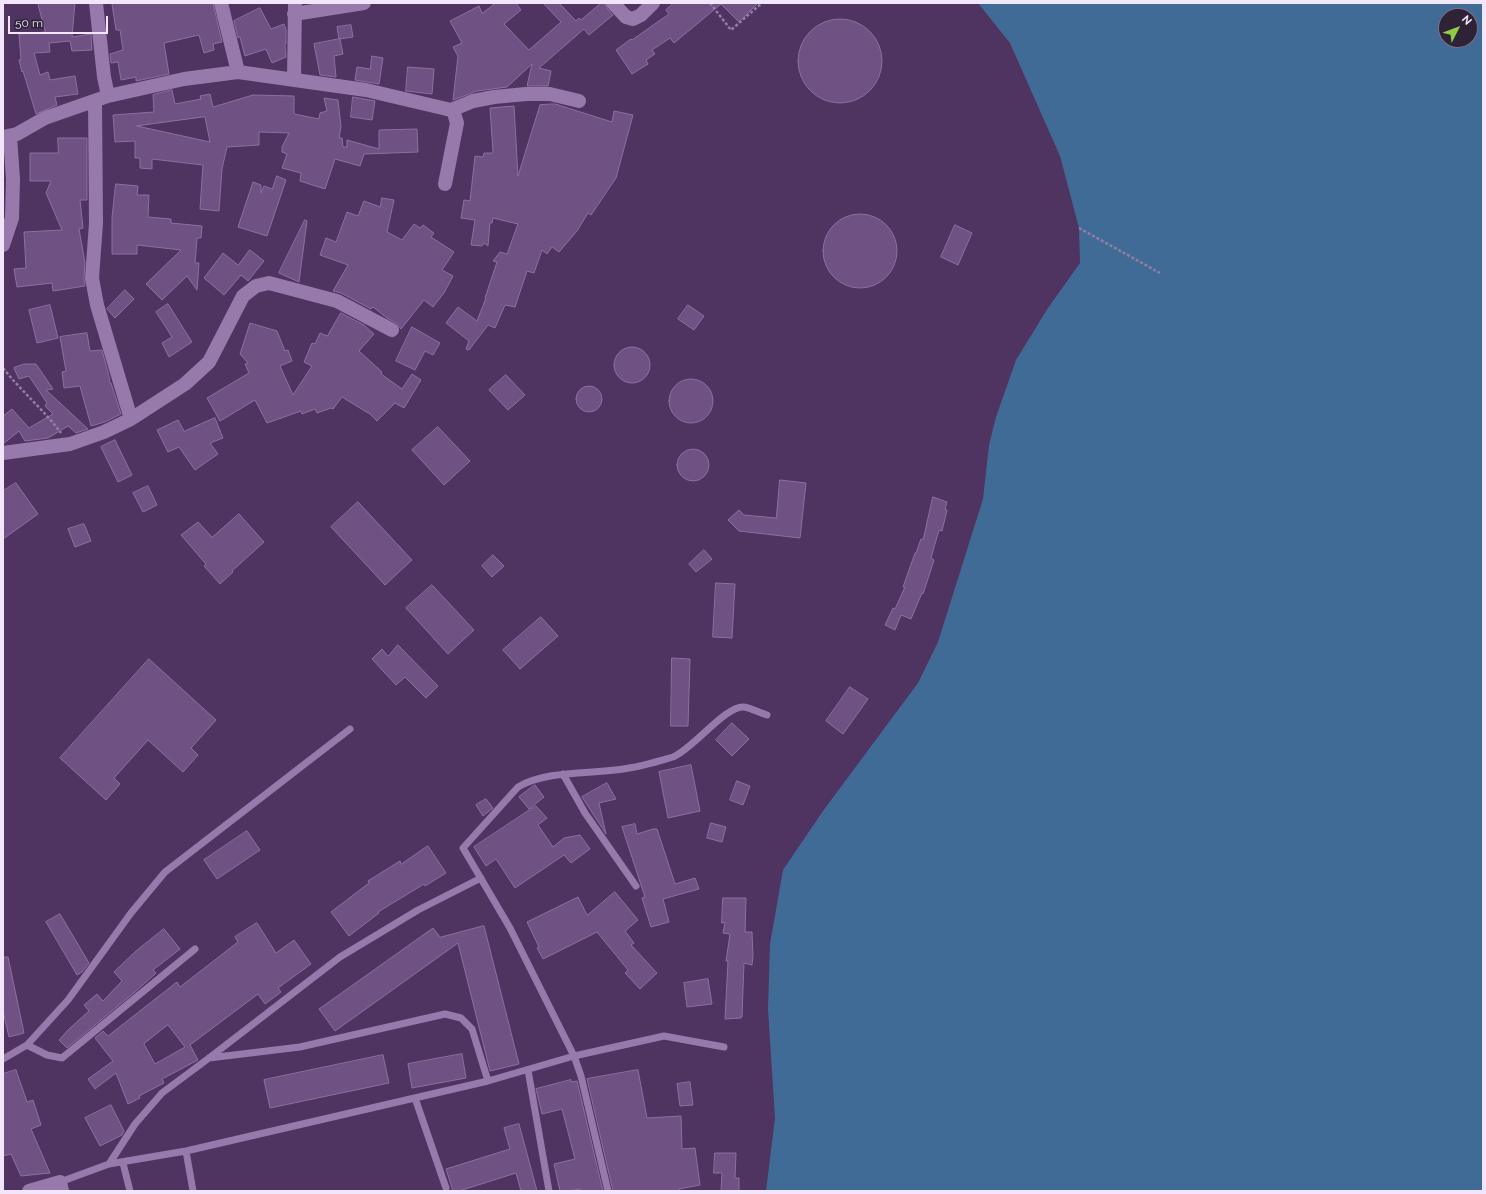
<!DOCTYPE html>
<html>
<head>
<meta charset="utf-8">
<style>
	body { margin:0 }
	#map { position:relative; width:1486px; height:1194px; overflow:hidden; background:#4f3361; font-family:Raleway,sans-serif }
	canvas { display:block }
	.frame { position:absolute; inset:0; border:4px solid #f2e6fc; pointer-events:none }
	.north { position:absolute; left:1438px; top:8px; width:40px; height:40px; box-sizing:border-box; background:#2e2237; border:1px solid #7c7086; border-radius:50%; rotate:48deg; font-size:11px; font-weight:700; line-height:16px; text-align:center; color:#f2e6fc }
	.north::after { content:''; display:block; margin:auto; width:14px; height:18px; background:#8fcd42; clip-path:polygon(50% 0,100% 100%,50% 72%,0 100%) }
	.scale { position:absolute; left:8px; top:16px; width:100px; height:18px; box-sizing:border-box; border:2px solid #f2e6fc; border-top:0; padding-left:5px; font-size:12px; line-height:14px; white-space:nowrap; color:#f2e6fc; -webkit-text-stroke:3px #2e2237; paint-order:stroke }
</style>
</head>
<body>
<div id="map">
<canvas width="1486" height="1194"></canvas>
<div class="frame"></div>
<div class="north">N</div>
<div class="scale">50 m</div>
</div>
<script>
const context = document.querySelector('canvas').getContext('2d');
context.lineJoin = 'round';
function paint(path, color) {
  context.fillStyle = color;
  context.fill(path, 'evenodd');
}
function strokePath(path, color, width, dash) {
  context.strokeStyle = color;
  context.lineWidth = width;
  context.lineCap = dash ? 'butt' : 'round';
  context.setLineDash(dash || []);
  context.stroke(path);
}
const water = new Path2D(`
	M978 3H1483V1191H766L775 1118 768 1009 770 944 783 870 823 811 918 683 938 642 983 499 989 445 996 417 1016 360 1048 308 1080 263 1079 228 1060 156 1010 43ZM1446 16H1470V40H1446Z`);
const building = new Path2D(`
	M38 3H75L72 37 91 34 92 50 72 51 70 41 49 43 50 52 34 53 40 75 48 72 50 80 75 76 78 94 55 97 57 105 36 114 23 71 22 72 19 60H21L19 34 45 32Z
	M119 3H213L222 42 213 44 214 50 204 53 199 35 164 43 169 74 136 81V77L121 80 118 62 111 63 110 54 123 50 120 30H116L112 4Z
	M496 3H516L521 10 504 24 529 50 561 22 543 3H559L576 21 579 18 581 20 601 3H605L607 8 613 15 589 35 584 29 539 68 551 71 548 86H527L532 64 507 87 477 91 453 100 458 56 453 47 462 43 450 21 479 6 482 13Z
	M674 3H758L739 22 721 4 674 43 670 38 652 50 655 54 646 60 648 64 632 74 616 50 631 39 632 40 669 14 666 10Z
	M260 8 271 29 284 24 286 30V44L285 45 286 57 272 63 266 49 245 56 240 37 238 38 234 21Z
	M798 61a42 42 0 1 1 84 0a42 42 0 1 1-84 0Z
	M351 25 353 37 339 39 337 27Z
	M340 39 343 54 334 56 336 77 320 75 314 44Z
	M372 56 383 58 379 84 355 80 357 67 370 69Z
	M408 67 434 69 432 94 406 91Z
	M172 90 175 104 201 99 200 96 210 94 213 107 253 95 294 96V114L319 119 320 113 327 111 324 98 338 100 341 127 339 138H342L343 147H347V140L379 149V130L417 129 418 152 364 154 360 166 335 159 325 189 300 181 301 173 282 168 287 154 282 152V147L289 133 259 132V145L227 147 222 169 219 211 200 209 203 165 152 159V169L140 168V158H135V141L115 142 113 115 154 112 153 95ZM205 117 210 142 137 126Z
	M353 97 375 101 372 120 351 117Z
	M555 104 612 122 614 111 633 115 616 178 591 215 588 213 577 231 559 252 552 247 547 254 542 250 534 273 527 271 515 307 505 305 495 328 488 325 469 350 466 349 469 341 446 323 458 307 477 321 486 298H485L497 262 493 261 500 252 507 254 518 224 493 218 492 223H490L488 246 484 243 482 246 471 245 475 220 461 218 464 200 470 201 475 156 483 157 484 153H493L490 108 514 106 518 176 540 105Z
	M58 138H87V200H80L83 228 79 229 85 263 84 278 85 286 53 291 52 283 17 287 14 269 26 268 24 232 62 230 46 193 51 181H30V153H58Z
	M277 176 286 180 267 236 238 227 253 182 261 185V193L264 186 272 189Z
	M116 184 138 186 137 195H149L148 217 171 219V223L202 226 201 238H197L195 263H199L197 290 187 276 162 300 146 284 181 250 137 245V254H112V218Z
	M382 198 394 200 387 232 402 240 414 224 420 228 423 225 434 233 431 237 454 252 442 270 453 276 444 293 433 307 424 300 401 329 396 323 387 318 373 307 371 309 341 293 333 291 348 265 320 255 326 238 336 242 347 212 358 216 364 201 380 207Z
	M823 251a37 37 0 1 1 74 0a37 37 0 1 1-74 0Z
	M305 220 307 221 299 282 279 273Z
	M955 225 972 233 958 265 941 257Z
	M250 250 264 261 248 281 241 275 224 295 204 278 223 253 238 265Z
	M125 290 134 299 115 318 107 309Z
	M168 304 192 342 169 357 162 343 172 337 156 312Z
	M50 305 58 338 37 343 29 310Z
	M688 305 704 316 694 330 678 319Z
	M341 313 364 325 374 334 359 351 382 372 381 374 402 389 412 374 421 380 404 408 395 403 377 421 369 413H368L342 397 333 409 331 408 317 413 315 409 302 414 301 411 267 423 255 400 220 421 207 398 249 373 245 364 248 363 240 354 250 323 277 331 285 351 288 350 292 361 280 366 293 395 312 366 304 362 312 343 315 344 320 333 327 336Z
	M412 327 440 343 433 355 425 351 415 370 396 361Z
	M87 333 90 351 102 350 109 376 110 383H111L121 414 105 422 91 426 80 386 64 388 62 372 66 371 60 337Z
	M614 365a18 18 0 1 1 36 0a18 18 0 1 1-36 0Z
	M24 364H36L53 389 46 390 88 429 76 433 68 426 48 438 25 441 19 431 3 444V416L12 409 29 428 53 414 45 406 47 403 29 376 19 379 14 368Z
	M506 375 525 395 508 410 489 390Z
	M669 401a22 22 0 1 1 44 0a22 22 0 1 1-44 0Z
	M576 399a13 13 0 1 1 26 0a13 13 0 1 1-26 0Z
	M215 418 223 438 210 443 218 454 195 470 179 447 168 452 157 430 178 420 184 431Z
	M438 427 470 461 444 485 412 450Z
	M115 440 132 475 118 482 101 447Z
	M677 465a16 16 0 1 1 32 0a16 16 0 1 1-32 0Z
	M780 480 806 483 800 538 739 531 728 520 739 510 744 515 776 518Z
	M16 483 38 514 3 539V491Z
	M148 486 157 505 143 512 133 493Z
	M933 497 947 502 945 509 947 510 942 531 939 530 931 558 934 560 923 594 922 593 911 619 901 615 895 630 885 625 893 608 895 609 905 587H903L915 553H916L921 539H923Z
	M358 502 412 560 385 585 331 527Z
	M239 514 264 542 232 571 233 572 220 584 204 566 206 564 181 535 198 522 212 537Z
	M84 524 91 541 75 547 68 529Z
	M704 550 712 559 696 572 689 564Z
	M493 555 504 566 492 577 482 566Z
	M716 583 735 584 732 638 713 637Z
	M432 585 474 630 448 654 406 608Z
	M541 617 558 636 520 669 503 650Z
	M398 645 438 686 426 698 405 677 396 685 372 659 382 649 388 656Z
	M672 658 690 659 688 726H671Z
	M149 659 216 720 191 748 198 755 183 772 148 740 114 778 120 784 106 800 60 758Z
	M850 687 868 699 843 734 826 721Z
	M732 723 749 739 732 756 716 740Z
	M691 765 700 811 668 818 659 772Z
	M737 781 750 786 743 805 730 800Z
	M607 783 616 799 599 803 606 834 582 797Z
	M535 785 544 797 529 809 519 797Z
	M486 799 493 808 483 816 476 805Z
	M536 806 547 818 538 825 553 847 564 838 580 835 590 849 571 863 564 855 515 888 496 859 486 866 474 847Z
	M711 823 726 827 722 842 707 838Z
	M635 824 637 834 653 829H657L675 884 695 878 699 889 663 899 669 922 651 927 642 898 645 897 622 827Z
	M247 831 260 850 217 879 204 860Z
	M428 846 446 873 425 886 424 884 378 912 379 913 349 936 331 912 369 883 368 881 400 861 401 864Z
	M615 892 638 920 625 931 634 943 631 945 657 973 640 989 625 973 628 970 597 932 543 959 537 948 539 947 527 922 578 897 587 915Z
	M723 898H746L745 932H752L753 956 752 965 744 963 742 1017 741 1016V1018L725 1019 728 961H726L730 934 723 933 725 922 722 923Z
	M60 914 89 963 82 972 77 975 46 922Z
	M257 923 276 953 294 940 311 964 278 988 281 992 265 1004 258 994 190 1045 198 1060 162 1079 164 1083 139 1096 140 1098 128 1104 116 1073 95 1089 88 1079 113 1061 95 1038 103 1031 108 1036 177 982 180 987 238 942 235 937ZM168 1025 185 1047 155 1064 144 1044Z
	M484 926 519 1064 490 1071 458 943 335 1031 319 1009 433 928 440 937Z
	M164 929 180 949 153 970 156 973 135 992 67 1048 59 1040 69 1029 89 1011 84 1005 97 994 103 1001 122 981 114 972 136 951Z
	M3 957H8L24 1033 9 1037 3 1011Z
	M708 979 712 1004 687 1007 684 983Z
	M462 1054 466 1078 412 1088 408 1064Z
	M383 1055 389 1083 270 1108 264 1080Z
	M16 1070 27 1102 33 1100 41 1125 31 1129 50 1173 21 1176 11 1154 3 1156V1074Z
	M638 1070 647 1118 681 1116 682 1149 695 1148 700 1185 679 1189 680 1191H613L587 1079Z
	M571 1080V1082L577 1081 603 1191H580V1189L568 1191H560L554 1164 575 1159 562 1109 542 1114 536 1089Z
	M690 1082 693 1105 680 1106 677 1084Z
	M111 1105 124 1131 122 1135 100 1146 85 1118Z
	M519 1124 537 1191H521L516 1173 459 1191H453L446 1169 510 1149 504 1128Z
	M715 1153H736L735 1178H739V1191H721L722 1173H714Z`);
const path = new Path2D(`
	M710 3 731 30 762 3
	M1079 228 1160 273
	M3 368C21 391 44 410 61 433`);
const service = new Path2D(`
	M563 774 585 813 636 886
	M27 1045 47 1055 62 1058 195 949
	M209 1058 300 1047 445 1014 461 1018 472 1029 488 1081
	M3 1059 27 1045 68 1000 131 913 165 872 350 729
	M528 1070 549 1191
	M415 1098 446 1188
	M186 1151 193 1191
	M123 1163 130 1191
	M109 1164 135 1124 162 1093 209 1058 340 957 418 910 481 878
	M60 1182 109 1164 186 1151 488 1081 574 1056 664 1036 724 1047
	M608 1191 581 1076 574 1056 510 928 463 848 518 787C549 769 594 775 629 768 643 766 659 761 673 757 693 749 726 705 744 707 751 708 760 713 767 715`);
const minor = new Path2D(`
	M96 3 104 77 108 96
	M221 3 238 72
	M613 3 626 17 633 19 641 15 653 3
	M294 14 364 3
	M294 80 295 3
	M3 137 17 134 45 118 108 96 184 79 238 72 366 90 451 110 473 101 494 97 526 94H550L579 101
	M445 184 457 123 454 113 451 110
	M3 245 12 218 13 179 10 136
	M131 419 185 384 209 362 243 296 256 286 269 283 337 301 392 330
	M3 453 70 444 104 432 131 419 97 305 92 278 96 223 95 101
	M29 1191 60 1182 62 1191`);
paint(water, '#416b97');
paint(building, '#6f5283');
strokePath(building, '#8d6fa2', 1);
strokePath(path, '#937ea2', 2.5, [3, 2]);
strokePath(service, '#9779ac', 7);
strokePath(minor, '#9779ac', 14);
</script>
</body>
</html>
